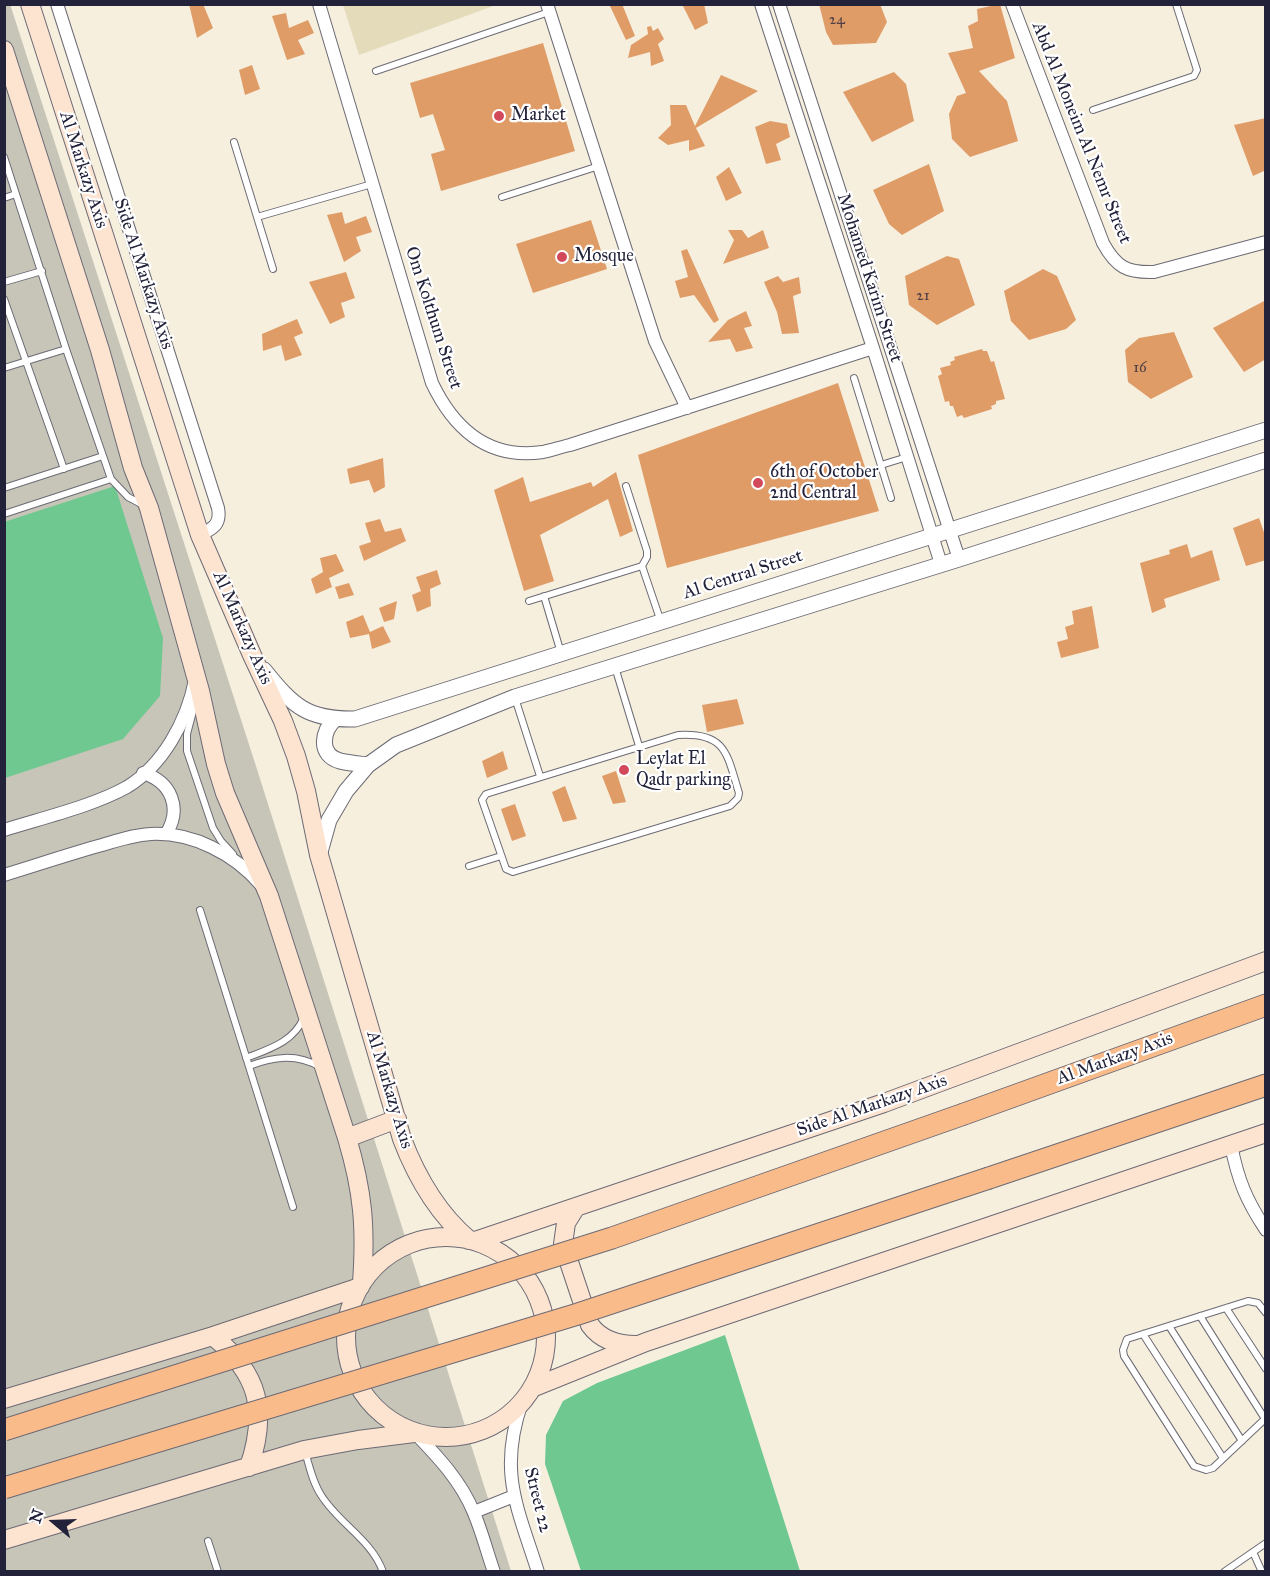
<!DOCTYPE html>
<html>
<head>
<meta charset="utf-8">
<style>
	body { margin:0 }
	#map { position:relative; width:1270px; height:1576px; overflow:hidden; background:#f6efde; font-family:"IM FELL Great Primer",serif }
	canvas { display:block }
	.frame { position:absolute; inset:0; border:6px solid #22223b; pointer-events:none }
	.north { position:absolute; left:24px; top:1492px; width:60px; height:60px; -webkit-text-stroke:4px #fff; paint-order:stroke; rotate:289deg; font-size:16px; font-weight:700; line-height:24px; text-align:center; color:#22223b }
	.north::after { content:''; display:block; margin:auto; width:21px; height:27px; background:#22223b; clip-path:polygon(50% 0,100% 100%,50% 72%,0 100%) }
</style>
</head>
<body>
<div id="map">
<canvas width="1270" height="1576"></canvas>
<div class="frame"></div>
<div class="north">N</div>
</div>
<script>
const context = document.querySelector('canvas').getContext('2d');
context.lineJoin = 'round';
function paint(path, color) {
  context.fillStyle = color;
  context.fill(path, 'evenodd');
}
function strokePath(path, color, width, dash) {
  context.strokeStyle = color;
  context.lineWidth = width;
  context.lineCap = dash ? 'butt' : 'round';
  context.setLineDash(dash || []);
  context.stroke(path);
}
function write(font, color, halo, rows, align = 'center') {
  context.font = font + ' "IM FELL Great Primer",serif';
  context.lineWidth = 4.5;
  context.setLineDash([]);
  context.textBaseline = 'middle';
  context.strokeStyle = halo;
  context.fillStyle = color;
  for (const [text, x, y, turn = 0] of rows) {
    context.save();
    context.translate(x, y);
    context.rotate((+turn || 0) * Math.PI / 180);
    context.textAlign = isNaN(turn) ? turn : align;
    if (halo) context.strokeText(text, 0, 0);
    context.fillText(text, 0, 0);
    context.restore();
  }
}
const built = new Path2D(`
	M343 5V4L496 5 359 55Z`);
const industrial = new Path2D(`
	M10 4 255 763 511 1571 5 1572 4 5Z`);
const green = new Path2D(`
	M115 486 163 638 160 696 123 739 5 778 4 522Z
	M725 1335 800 1571H581L545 1464 546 1435 563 1401 597 1383Z`);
const building = new Path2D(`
	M189 4H203L213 28 197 38Z
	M609 4H622L635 36 626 40Z
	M682 4H704L708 23 695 30Z
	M819 4H880L887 22 876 43 833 45 826 32Z
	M1000 4 1015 58 979 71 1007 101 1018 141 970 157 952 139 949 114 957 96 966 93 948 53 973 48 968 26 978 21 977 9Z
	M286 13 289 28 308 20 314 33 298 40 305 54 287 60 272 16Z
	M651 26 653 31 658 28 664 39 658 44 664 61 651 66 650 52 628 58 631 45 648 34 647 27Z
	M543 43 575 151 441 191 431 154 445 150 433 114 420 118 410 83Z
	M252 65 260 89 245 95 239 70Z
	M894 72 906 84 914 121 872 142 843 92Z
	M721 75 758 91 696 128 705 146 689 151V140L668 145 658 138 671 125 670 105H686L695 126Z
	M1266 118V170L1253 176 1234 125Z
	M770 121 787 124 790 137 776 144 781 160 766 164 755 127Z
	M929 164 944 211 902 235 889 224 873 190Z
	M729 167 742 193 726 201 716 177Z
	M342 212 345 224 366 216 372 232 356 237 361 251 344 262 327 215Z
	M591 220 607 269 533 293 516 244Z
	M728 230H742L748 238 763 230 769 248 723 264 734 240Z
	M687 249 719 320 714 323 694 295 680 298 675 281 688 277 681 251Z
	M947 256 959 259 975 305 937 325 909 305 905 276Z
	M1043 269 1057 276 1076 320 1066 329 1029 340 1011 321 1004 291Z
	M346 272 355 298 341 303 345 317 330 324 309 282Z
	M778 276 783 282 799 277 801 293 793 296 799 333 782 334 777 312 764 282Z
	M1266 300V359L1244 372 1213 328Z
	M746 311 752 326 744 328 753 348 736 352 730 339 708 342 728 320Z
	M297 319 303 333 294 337 302 355 285 361 281 345 263 351 262 334Z
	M1174 332 1193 377 1151 399 1128 382 1125 350 1139 338Z
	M982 349 983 351H987L991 362 994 361 1005 399 996 401V404L991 406 992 409 964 418 962 415 957 417 953 406H950L949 401 945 402 938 376 942 374 940 368 951 365 950 362 955 360 954 357Z
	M838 383 879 511 667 568 638 455Z
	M383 458 385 487 374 493 369 480 350 484 347 469Z
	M616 472 633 531 620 537 608 499 540 535 554 581 524 591 494 490 523 477 530 502 591 482 593 487Z
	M1259 518 1266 538V560L1246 566 1233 528Z
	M380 519 385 532 401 528 406 541 364 561 359 546 371 542 365 523Z
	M1187 544 1191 558 1212 550 1220 580 1164 599 1166 607 1152 613 1140 563 1170 554 1169 550Z
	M336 554 344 571 329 578 332 587 316 594 311 579 323 572 320 558Z
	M437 570 441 584 430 589 431 606 417 612 412 595 421 591 416 577Z
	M349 583 354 595 339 599 335 587Z
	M397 601 394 619 384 622 379 608Z
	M1092 606 1099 648 1061 658 1057 642 1068 639 1065 627 1074 624 1072 611Z
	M363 615 370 632 383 626 391 642 372 649 369 634 350 638 346 622Z
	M737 699 744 724 707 732 702 705Z
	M503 751 508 769 487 778 482 761Z
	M616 771 626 802 613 804 602 776Z
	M565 786 577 819 563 822 552 792Z
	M515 804 526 836 512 841 501 809Z`);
const service = new Path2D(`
	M376 71 549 12
	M1093 110 1194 76 1197 70 1176 4
	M234 142 273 269
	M4 157 66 349 111 479 128 497 145 506
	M502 197 599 166
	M4 198 16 194
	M257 217 372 184
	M4 282 42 271
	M4 299 64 469
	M4 368 66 349
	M854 378 891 498
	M881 465 907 457
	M4 488 103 456
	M4 514 111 479
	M642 566 661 622
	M544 596 561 653
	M529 601 642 566 647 557V551L626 486
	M615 667 639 746
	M515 698 540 776
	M196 700 187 734V751L213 828 221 841 233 854
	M678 735C727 732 727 755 739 793L738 798 730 806 513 872 506 869 482 800 486 794Z
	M469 866 501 856
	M200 910 293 1207
	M246 1058C269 1049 294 1042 304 1017
	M249 1066C273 1057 296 1053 320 1067
	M1226 1308 1266 1369
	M1266 1313 1258 1303 1248 1301 1127 1339 1123 1350 1124 1356 1194 1466 1206 1470 1213 1468 1266 1418
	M1200 1316 1265 1419
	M1169 1326 1242 1441
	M1143 1334 1223 1458
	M305 1451C309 1466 313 1483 321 1495 338 1523 372 1540 383 1572
	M208 1541 218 1572
	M1253 1552 1262 1572
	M1224 1572 1266 1543`);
const minor = new Path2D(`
	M57 4 218 508C221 524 214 528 200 535
	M319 4 432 383C454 429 488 460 543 452 552 450 561 447 570 445L873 348
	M547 4 655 341 687 408
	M761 4 873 348 941 564
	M779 4 959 559
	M1012 4 1103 243C1116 267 1127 273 1154 272L1266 242
	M143 773C172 782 182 809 166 834
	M4 830C42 818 93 806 127 787 163 765 187 721 195 680
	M4 875C37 865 69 854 102 845 118 840 134 835 151 834 192 832 235 854 261 885
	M1231 1145C1238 1180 1246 1200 1266 1230
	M522 1402C498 1472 517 1506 538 1572
	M415 1433C438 1457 461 1481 474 1513 482 1532 487 1552 494 1572
	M474 1512 514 1496`);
const tertiary = new Path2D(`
	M264 670C293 706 307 720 355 719L1266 430
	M335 719C322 731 318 755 340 761 348 763 359 764 368 765
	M320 852 329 820 346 791 368 765 396 745 515 697 959 559 1266 460`);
const secondary = new Path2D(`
	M30 4 200 535 252 655 283 721 296 756 306 791 319 855 402 1139C417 1178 437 1213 469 1240
	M4 50 100 350 133 468 149 508 200 691 216 764 225 793 269 896 347 1138C363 1192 366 1227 362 1283
	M347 1138 397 1119
	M576 1207 566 1223 563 1244 590 1325C601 1340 618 1345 636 1345
	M346 1337a100 100 0 1 1 200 0a100 100 0 1 1-200 0Z
	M475 1241 884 1103 1266 961
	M213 1336C259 1374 268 1411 249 1467
	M532 1388 646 1342 1266 1133
	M4 1399 213 1336 360 1287
	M4 1540 304 1450 358 1440 414 1433`);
const trunk = new Path2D(`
	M964 1114 1266 1005
	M989 1178 1266 1085`);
const trunkBridge = new Path2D(`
	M4 1430 612 1238 964 1114
	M4 1488 578 1314 989 1178`);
const markers = [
	[499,116,6,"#d1495b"],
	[562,257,6,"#d1495b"],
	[758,483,6,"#d1495b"],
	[624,770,6,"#d1495b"]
];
const numberNames = [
	["24",837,20],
	["21",923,296],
	["16",1140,368]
];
const poiNames = [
	["Market",511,116],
	["Mosque",574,257],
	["6th of October",770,473],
	["2nd Central",770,494],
	["Leylat El",636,760],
	["Qadr parking",636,781]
];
const streetNames = [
	["Abd Al Moneim Al Nemr Street",1081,133,68],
	["Al Markazy Axis",83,170,72],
	["Side Al Markazy Axis",143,274,72],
	["Mohamed Karim Street",869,278,72],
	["Om Kolthum Street",433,318,72],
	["Al Central Street",743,575,-18],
	["Al Markazy Axis",242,628,66],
	["Al Markazy Axis",1115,1059,-20],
	["Al Markazy Axis",389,1090,73],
	["Side Al Markazy Axis",872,1106,-19],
	["Street 22",537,1500,76]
];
paint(built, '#e3dbba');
paint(industrial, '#c6c5b8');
paint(green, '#6ec88f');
paint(building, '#df9c67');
strokePath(service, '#6c6a74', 8);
strokePath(minor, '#6c6a74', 14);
strokePath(tertiary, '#6c6a74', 17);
strokePath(secondary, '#6c6a74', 20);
strokePath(trunk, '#6c6a74', 23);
strokePath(service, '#fff', 6);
strokePath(minor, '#fff', 12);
strokePath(tertiary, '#fff', 15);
strokePath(secondary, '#fde4d1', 18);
strokePath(trunk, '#fabb8b', 21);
strokePath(trunkBridge, '#6c6a74', 23, []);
strokePath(trunkBridge, '#fabb8b', 21);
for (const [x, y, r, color] of markers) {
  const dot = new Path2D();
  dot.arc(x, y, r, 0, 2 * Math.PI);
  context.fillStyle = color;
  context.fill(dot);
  strokePath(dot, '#fff', 2);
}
write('15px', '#514046', null, numberNames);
write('18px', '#22223b', '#fff', poiNames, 'left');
write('18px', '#22223b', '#fff', streetNames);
</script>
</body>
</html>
